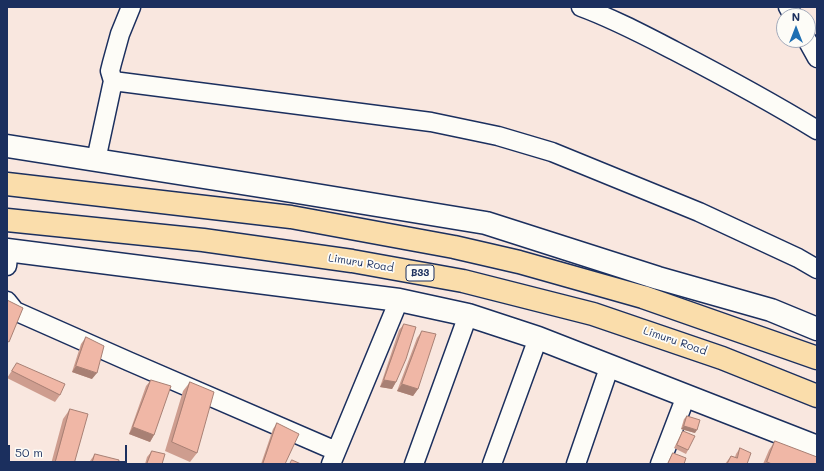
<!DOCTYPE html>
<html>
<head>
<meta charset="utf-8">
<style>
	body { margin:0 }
	#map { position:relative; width:824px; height:471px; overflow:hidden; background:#f9e7df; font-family:Mali,sans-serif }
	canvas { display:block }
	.frame { position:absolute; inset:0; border:8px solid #1b2f5e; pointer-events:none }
	.north { position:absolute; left:776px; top:8px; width:40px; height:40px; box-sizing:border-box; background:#fdfcf7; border:1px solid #a3aaba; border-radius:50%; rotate:0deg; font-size:11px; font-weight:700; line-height:16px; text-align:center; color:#1b2f5e }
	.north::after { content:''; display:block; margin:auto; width:14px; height:18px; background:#1f6fb2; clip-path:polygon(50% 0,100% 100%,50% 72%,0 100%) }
	.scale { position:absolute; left:8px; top:445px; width:119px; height:18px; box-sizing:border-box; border:2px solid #1b2f5e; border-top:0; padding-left:5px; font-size:12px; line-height:14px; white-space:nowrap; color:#1b2f5e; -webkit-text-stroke:3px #fdfcf7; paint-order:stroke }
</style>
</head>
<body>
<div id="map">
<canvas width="824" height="471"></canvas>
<div class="frame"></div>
<div class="north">N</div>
<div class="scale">50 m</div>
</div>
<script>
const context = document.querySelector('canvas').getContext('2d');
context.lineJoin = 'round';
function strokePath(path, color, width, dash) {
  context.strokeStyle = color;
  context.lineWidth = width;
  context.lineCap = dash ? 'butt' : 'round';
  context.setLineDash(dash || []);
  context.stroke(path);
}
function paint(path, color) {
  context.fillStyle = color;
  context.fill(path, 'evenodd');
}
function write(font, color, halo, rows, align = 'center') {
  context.font = font + ' Mali,sans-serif';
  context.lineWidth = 3.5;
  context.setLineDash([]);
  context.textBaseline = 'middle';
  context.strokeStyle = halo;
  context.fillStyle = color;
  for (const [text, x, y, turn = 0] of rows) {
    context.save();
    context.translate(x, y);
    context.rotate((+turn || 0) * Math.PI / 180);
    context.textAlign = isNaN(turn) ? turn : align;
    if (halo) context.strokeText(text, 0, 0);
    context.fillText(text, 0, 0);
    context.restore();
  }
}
const street = new Path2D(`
	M131 7 120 34 112 63 110 71 113 81 431 122 498 136 552 152 699 212 798 258 817 269
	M581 7C614 19 644 35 675 51 723 76 771 102 817 130
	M788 7 793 16
	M807 40 817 58
	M96 160 113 81
	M7 266 9 250
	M7 301 15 311 128 361 336 451
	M331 464 399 300
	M414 464 468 315
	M492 464 538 338
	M576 464 610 365
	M660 464 686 396`);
const secondary = new Path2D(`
	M7 146 273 188 486 223 658 278 771 310 817 329
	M7 250 399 300 468 315 538 338 817 447`);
const highway = new Path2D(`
	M7 184 291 217 454 247 519 262 643 297 817 358
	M7 220 203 240 352 261 463 281 593 314 722 358 817 396`);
const wall = new Path2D(`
	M404 324 396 382 392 389 380 387 399 330Z
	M422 331 418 389 413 396 397 391 417 338Z
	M86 337 92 379 72 372 81 344Z
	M17 363 60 395 55 402 7 378Z
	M151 380 154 435 150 442 129 434 146 386Z
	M190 382 197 453 190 462 165 451 183 391Z
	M70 409 74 464H51L63 419Z
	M687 416 695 433 681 429 684 419Z
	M277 423 285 464H261L273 429Z
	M683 431 688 450 686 454 674 448 681 434Z
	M775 441 817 464H763L769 450Z
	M740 448 747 464H725L731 456 735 457 736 454Z
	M152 451 162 464H145L147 457Z
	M673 453 684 464H667L671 456Z
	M95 454 118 464H89L90 461Z`);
const shadedWall = new Path2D(`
	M76 366 97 373 92 379 72 372Z
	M384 380 396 382 392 389 380 387Z
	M402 384 418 389 413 396 397 391Z
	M684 426 697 430 695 433 681 429Z
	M133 427 154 435 150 442 129 434Z`);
const building = new Path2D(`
	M7 300 23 308 9 342 7 341Z
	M404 324 416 327 406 359 396 382 384 380Z
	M422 331 436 334 418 389 402 384Z
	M86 337 104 346 97 373 76 366Z
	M17 363 65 384 60 395 12 371Z
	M151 380 171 386 154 435 133 427Z
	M190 382 214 392 197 453 172 442Z
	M70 409 88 414 74 464H55Z
	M687 416 700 420 697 430 684 426Z
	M277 423 299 434 285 464H263Z
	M683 431 695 436 688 450 677 445Z
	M775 441 817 457V464H772L767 462Z
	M740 448 751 453 747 464H727L731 456 737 458Z
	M152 451 165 454 162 464H147Z
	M673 453 686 458 684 464H668Z
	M95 454 119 460 118 464H92Z
	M292 460 301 464H290Z`);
const shields = [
	[420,273,28]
];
const shieldNames = [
	["B33",420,273]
];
const streetNames = [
	["Limuru Road",361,263,9],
	["Limuru Road",675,341,19]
];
strokePath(street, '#1b2f5e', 21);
strokePath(secondary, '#1b2f5e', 25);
strokePath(highway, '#1b2f5e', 25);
strokePath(street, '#fdfcf7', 18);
strokePath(secondary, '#fdfcf7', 22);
strokePath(highway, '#faddab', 22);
paint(wall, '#ce9d8f');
paint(shadedWall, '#a88074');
paint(building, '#f0b7a6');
strokePath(building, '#a88074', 1);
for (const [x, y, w] of shields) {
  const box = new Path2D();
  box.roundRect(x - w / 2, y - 8, w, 16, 3);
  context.fillStyle = '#fdfcf7';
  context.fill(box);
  strokePath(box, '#1b2f5e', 1);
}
write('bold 10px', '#1b2f5e', null, shieldNames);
write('11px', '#1b2f5e', '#fdfcf7', streetNames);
</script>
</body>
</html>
